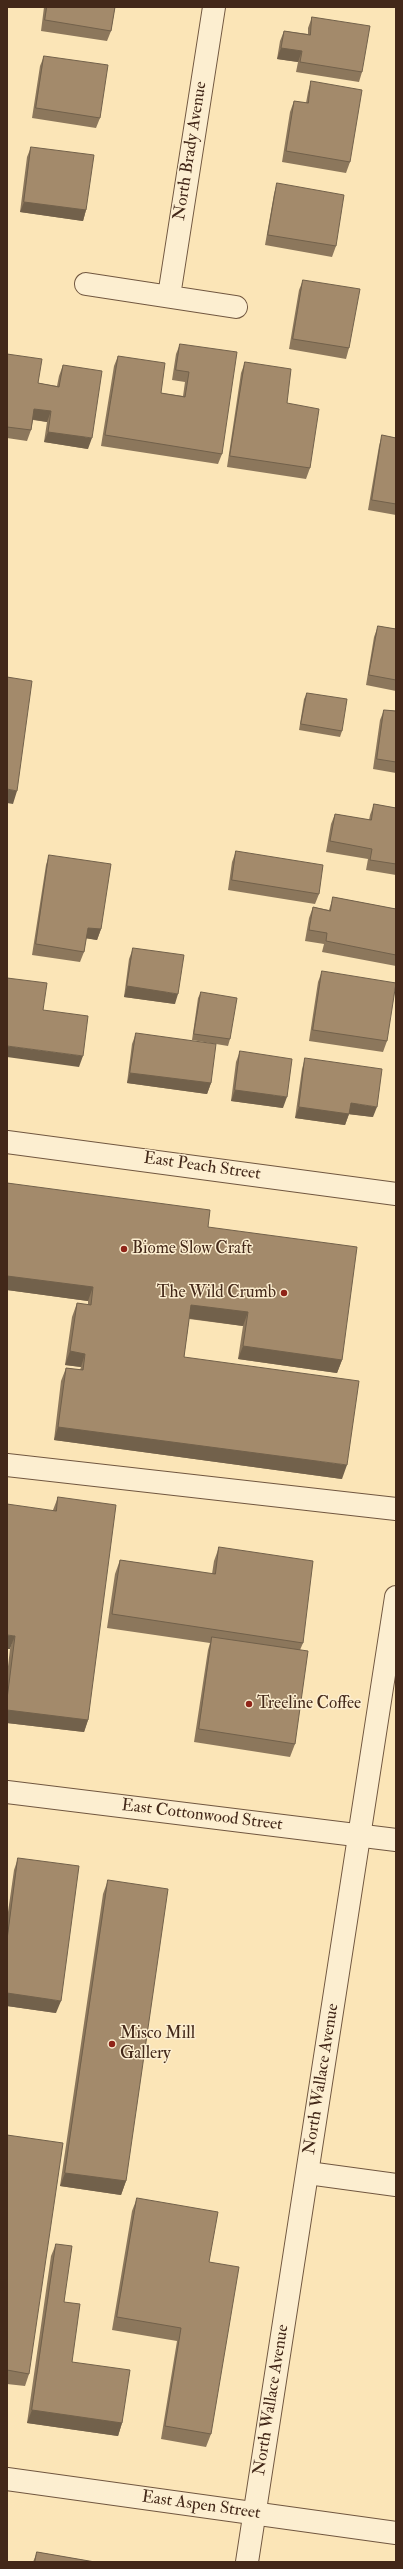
<!DOCTYPE html>
<html>
<head>
<meta charset="utf-8">
<style>
	body { margin:0 }
	#map { position:relative; width:403px; height:2569px; overflow:hidden; background:#fbe5b7; font-family:"IM FELL Double Pica",serif }
	canvas { display:block }
	.frame { position:absolute; inset:0; border:8px solid #432819; pointer-events:none }
</style>
</head>
<body>
<div id="map">
<canvas width="403" height="2569"></canvas>
<div class="frame"></div>
</div>
<script>
const context = document.querySelector('canvas').getContext('2d');
context.lineJoin = 'round';
function strokePath(path, color, width, dash) {
  context.strokeStyle = color;
  context.lineWidth = width;
  context.lineCap = dash ? 'butt' : 'round';
  context.setLineDash(dash || []);
  context.stroke(path);
}
function paint(path, color) {
  context.fillStyle = color;
  context.fill(path, 'evenodd');
}
function write(font, color, halo, rows, align = 'center') {
  context.font = font + ' "IM FELL Double Pica",serif';
  context.lineWidth = 3;
  context.setLineDash([]);
  context.textBaseline = 'middle';
  context.strokeStyle = halo;
  context.fillStyle = color;
  for (const [text, x, y, turn = 0] of rows) {
    context.save();
    context.translate(x, y);
    context.rotate((+turn || 0) * Math.PI / 180);
    context.textAlign = isNaN(turn) ? turn : align;
    if (halo) context.strokeText(text, 0, 0);
    context.fillText(text, 0, 0);
    context.restore();
  }
}
const service = new Path2D(`
	M7 1465 396 1509
	M308 2173 396 2185`);
const minor = new Path2D(`
	M86 284 236 307
	M169 296 214 7
	M7 1792 396 1840
	M7 2479 396 2533`);
const tertiary = new Path2D(`
	M7 1142 396 1194
	M247 2562 396 1597`);
const wall = new Path2D(`
	M44 7H115L111 31 107 41 41 31Z
	M312 17 362 72 359 82 296 72 298 62 277 59 280 41 284 31 308 34V28Z
	M44 56 100 118 96 128 32 118 40 66Z
	M311 81 350 162 346 173 282 162 290 112 294 101 306 103 308 92Z
	M31 147 86 210 83 221 20 212 27 157Z
	M277 183 336 246 332 257 265 245 274 194Z
	M303 280 349 348 346 359 289 349 299 290Z
	M180 344 222 454 218 464 101 446 114 366 118 356 161 393 183 396 185 382 172 380 176 354Z
	M7 354 38 383 57 386 59 376 63 365 88 449 44 442 47 422 33 420 31 430 27 441 7 438Z
	M245 362 287 403 310 468 306 479 227 467 241 373Z
	M382 435 396 438V515L368 510 379 446Z
	M378 626 396 629V691L366 685 374 637Z
	M307 693 342 731 340 737 299 730 304 699Z
	M384 710 396 711V773L373 769 380 720Z
	M374 804 396 808V875L366 870 368 859 326 852 331 824 335 814 369 820 370 815Z
	M236 851 319 894 315 904 228 890 232 862Z
	M49 855 101 929 97 940 86 938 84 952 80 962 32 955 46 865Z
	M333 897 396 909V966L322 952 324 944 305 941 309 918 313 907 329 910Z
	M133 948 175 1004 124 997 129 959Z
	M322 971 387 1041 383 1052 309 1041 318 982Z
	M201 992 230 1039 228 1046 192 1040 198 998Z
	M136 1033 211 1083 207 1094 127 1083 132 1044Z
	M240 1051 283 1108 231 1101 236 1062Z
	M305 1058 373 1117 349 1114 345 1125 295 1118 302 1069Z
	M7 1183 208 1227 342 1360 337 1373 238 1359 243 1326 189 1319 184 1357 342 1479 54 1440 61 1381 66 1368 80 1370 81 1367 65 1365 72 1317 77 1303 88 1305V1301L7 1290Z
	M58 1497 88 1720 84 1732 7 1723V1675L10 1649 53 1510Z
	M219 1547 303 1643 300 1650 295 1744 290 1757 194 1742 208 1650 210 1643 107 1628 115 1574 120 1560 212 1574 214 1561Z
	M18 1858 56 2013 7 2006V1919L14 1870Z
	M108 1880 126 2181 121 2195 60 2186 103 1894Z
	M7 2135 29 2374 25 2386 7 2384Z
	M137 2198 209 2262 211 2434 206 2447 161 2439 177 2341 112 2330 132 2211Z
	M56 2244 72 2362 122 2423 118 2436 27 2423 51 2256Z
	M37 2552 95 2562H33Z`);
const shadedWall = new Path2D(`
	M281 48 302 51 298 62 277 59Z
	M24 202 86 210 83 221 20 212Z
	M34 409 51 411 47 422 30 419Z
	M48 432 92 438 88 449 44 442Z
	M7 789 17 791 13 804 7 803Z
	M88 928 101 929 97 940 84 938Z
	M127 986 178 994 175 1004 124 997Z
	M7 1046 83 1056 79 1067 7 1057Z
	M130 1073 211 1083 207 1094 127 1083Z
	M235 1090 287 1097 283 1108 231 1101Z
	M351 1103 377 1107 373 1117 347 1114Z
	M299 1107 349 1114 345 1125 295 1118Z
	M7 1276 93 1287 88 1301 7 1290Z
	M191 1305 248 1312 243 1326 186 1318Z
	M243 1346 342 1360 337 1373 238 1359Z
	M70 1351 85 1354 81 1367 65 1365Z
	M58 1427 347 1465 342 1479 54 1440Z
	M7 1635 15 1636 10 1649H7Z
	M7 1710 88 1720 84 1732 7 1723Z
	M7 1993 61 2001 56 2013 7 2006Z
	M65 2173 126 2181 121 2195 60 2186Z
	M32 2410 122 2423 118 2436 27 2423Z`);
const building = new Path2D(`
	M47 7H115L111 31 45 20Z
	M312 17 370 26 362 72 300 62 302 51 281 48 284 31 310 35Z
	M44 56 108 65 100 118 36 108Z
	M311 81 362 90 350 162 286 151 294 101 308 103Z
	M31 147 94 155 86 210 24 202Z
	M277 183 344 195 336 246 268 235Z
	M303 280 360 289 349 348 293 339Z
	M180 344 237 352 222 454 105 435 118 356 165 363 161 393 185 397 189 372 176 370Z
	M7 354 42 359 38 383 59 387 63 365 102 371 92 438 48 432 51 411 34 409 31 430 7 427Z
	M245 362 291 369 287 403 319 409 310 468 230 456Z
	M382 435 396 438V504L372 500Z
	M378 626 396 629V680L369 675Z
	M7 677 32 681 17 791 7 789Z
	M307 693 347 699 342 731 301 724Z
	M384 710 396 711V762L377 759Z
	M374 804 396 808V864L370 860 372 849 330 841 335 814 371 820Z
	M236 851 323 865 319 894 232 880Z
	M49 855 111 864 101 929 88 928 84 952 36 944Z
	M333 897 396 909V955L326 941 327 933 309 930 313 907 330 911Z
	M133 948 184 955 178 994 127 986Z
	M322 971 396 983 387 1041 313 1030Z
	M7 978 47 983 43 1010 88 1016 83 1056 7 1046Z
	M201 992 237 998 230 1039 194 1034Z
	M136 1033 216 1044 211 1083 130 1073Z
	M240 1051 292 1059 287 1097 235 1090Z
	M305 1058 382 1069 377 1107 351 1103 349 1114 299 1107Z
	M7 1183 210 1210 208 1227 357 1247 342 1360 243 1346 248 1312 191 1305 184 1357 359 1381 347 1465 58 1427 66 1368 83 1370 85 1354 70 1351 77 1303 91 1305 93 1287 7 1276Z
	M58 1497 116 1505 88 1720 7 1710V1699L15 1636 7 1635V1504L56 1511Z
	M219 1547 313 1561 303 1643 112 1614 120 1560 215 1574Z
	M212 1637 308 1651 295 1744 199 1729Z
	M18 1858 79 1866 61 2001 7 1993V1940Z
	M108 1880 168 1889 126 2181 65 2173Z
	M7 2135 63 2143 29 2374 7 2370Z
	M137 2198 218 2212 209 2262 239 2267 211 2434 165 2426 181 2328 117 2317Z
	M56 2244 72 2246 64 2302 80 2304 72 2362 130 2370 122 2423 32 2410Z
	M37 2552 95 2562H35Z`);
const markers = [
	[124,1249,4,"#8f2418"],
	[284,1293,4,"#8f2418"],
	[249,1704,4,"#8f2418"],
	[112,2044,4,"#8f2418"]
];
const streetNames = [
	["North Brady Avenue",191,151,-81],
	["East Peach Street",202,1167,8],
	["East Cottonwood Street",202,1816,7],
	["North Wallace Avenue",322,2079,-81],
	["North Wallace Avenue",272,2400,-81],
	["East Aspen Street",201,2506,8]
];
const poiNames = [
	["Biome Slow Craft",132,1249],
	["The Wild Crumb",276,1293,"right"],
	["Treeline Coffee",257,1704],
	["Misco Mill",120,2034],
	["Gallery",120,2054]
];
strokePath(service, '#715740', 24);
strokePath(minor, '#715740', 24);
strokePath(tertiary, '#715740', 24);
strokePath(service, '#fceed0', 22);
strokePath(minor, '#fceed0', 22);
strokePath(tertiary, '#fceed0', 22);
paint(wall, '#8c775c');
paint(shadedWall, '#72614b');
paint(building, '#a38a6b');
strokePath(building, '#72614b', 1);
for (const [x, y, r, color] of markers) {
  const dot = new Path2D();
  dot.arc(x, y, r, 0, 2 * Math.PI);
  context.fillStyle = color;
  context.fill(dot);
  strokePath(dot, '#fceed0', 1.5);
}
write('17px', '#432819', '#fceed0', streetNames);
write('17px', '#432819', '#fceed0', poiNames, 'left');
</script>
</body>
</html>
